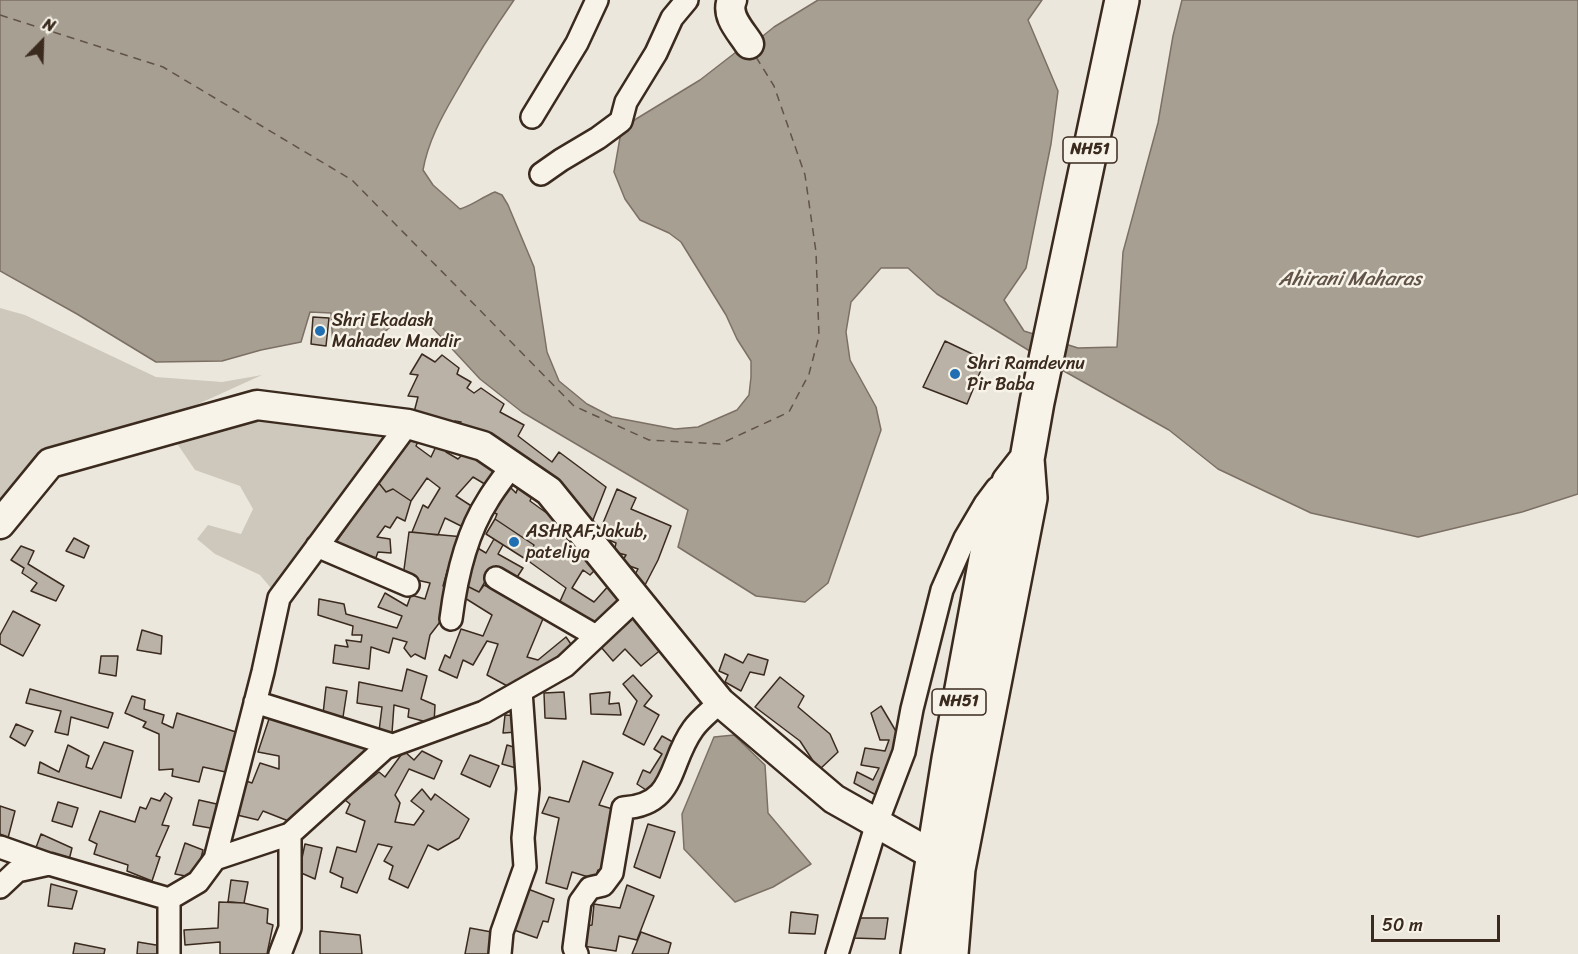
<!DOCTYPE html>
<html>
<head>
<meta charset="utf-8">
<style>
	body { margin:0 }
	#map { position:relative; width:1578px; height:954px; overflow:hidden; background:#ece7dc; font-family:Sriracha,sans-serif }
	canvas { display:block }
	.north { position:absolute; left:12px; top:12px; width:60px; height:60px; -webkit-text-stroke:4px #f7f3e8; paint-order:stroke; rotate:23deg; font-size:16px; font-weight:700; line-height:24px; text-align:center; color:#3b2a1e }
	.north::after { content:''; display:block; margin:auto; width:21px; height:27px; background:#3b2a1e; clip-path:polygon(50% 0,100% 100%,50% 72%,0 100%) }
	.scale { position:absolute; left:1371px; top:915px; width:129px; height:27px; box-sizing:border-box; border:3px solid #3b2a1e; border-top:0; padding-left:8px; font-size:18px; line-height:21px; white-space:nowrap; color:#3b2a1e; -webkit-text-stroke:4px #f7f3e8; paint-order:stroke }
</style>
</head>
<body>
<div id="map">
<canvas width="1578" height="954"></canvas>
<div class="north">N</div>
<div class="scale">50 m</div>
</div>
<script>
const context = document.querySelector('canvas').getContext('2d');
context.lineJoin = 'round';
function paint(path, color) {
  context.fillStyle = color;
  context.fill(path, 'evenodd');
}
function strokePath(path, color, width, dash) {
  context.strokeStyle = color;
  context.lineWidth = width;
  context.lineCap = dash ? 'butt' : 'round';
  context.setLineDash(dash || []);
  context.stroke(path);
}
function write(font, color, halo, rows, align = 'center') {
  context.font = font + ' Sriracha,sans-serif';
  context.lineWidth = 5;
  context.setLineDash([]);
  context.textBaseline = 'middle';
  context.strokeStyle = halo;
  context.fillStyle = color;
  for (const [text, x, y, turn = 0] of rows) {
    context.save();
    context.translate(x, y);
    context.rotate((+turn || 0) * Math.PI / 180);
    context.textAlign = isNaN(turn) ? turn : align;
    if (halo) context.strokeText(text, 0, 0);
    context.fillText(text, 0, 0);
    context.restore();
  }
}
const green = new Path2D(`
	M0 308 25 315 156 377 222 382 262 375 95 451 50 463 0 524Z
	M257 405 408 424 279 598 260 575 215 554 197 539 208 525 241 534 253 509 240 486 195 470 168 430Z`);
const water = new Path2D(`
	M0 0H514C493 30 473 62 455 94 441 118 428 142 423 170L433 185 460 209C473 205 482 197 495 192L502 195 508 205 534 267 547 352 559 381 587 404 612 417 675 429 698 427 737 410 749 395 751 377V361L737 339 726 315 681 242 669 233 640 220 625 199 614 172 621 132 636 119 700 80 740 49 759 39 774 27 818 0H1042L1028 20 1058 91 1051 144 1026 268 1004 300 1024 331 1078 348 1117 347 1123 252 1158 123 1173 36 1182 0H1578V494L1522 512 1418 537 1311 513 1218 469 1169 430 1046 361 937 294 908 268H881L851 302 846 332 850 360 876 407 881 430 828 583 805 602 756 596 678 547 688 510 522 412 480 379 430 325 397 321 372 343 333 348 331 313 310 312 301 342 261 350 222 361 156 362 77 314 0 271Z
	M734 735 765 765 768 813 811 864 773 887 735 902 684 849 682 814 714 737Z`);
const ferry = new Path2D(`
	M0 15 163 67 352 180 574 406 649 440 720 444 789 412 809 374 819 336 816 252 805 175 774 86 756 57`);
const building = new Path2D(`
	M313 317 329 318 326 346 311 344Z
	M945 341 985 360 967 404 923 387Z
	M422 354 435 362 442 355 459 368 457 374 471 382 467 388 474 393 481 388 504 404 500 412 524 425 518 436 552 462 559 452 606 487 591 525 458 429 461 422 455 421 452 426 413 416 418 397 408 396 418 375 410 374Z
	M410 434 420 437 416 446 431 457 439 440 450 446 446 452 458 459 466 451 496 470 488 486 473 477 456 496 473 507 461 526 445 518 438 535 412 532 423 505 428 508 440 488 427 478 411 501 393 489 386 492 378 482Z
	M378 482 386 492 393 489 411 501 405 521 397 517 390 528 385 526 377 537 390 539 391 553 378 552 374 563 334 545Z
	M506 483 516 493 519 485 533 494 530 501 548 514 554 511 599 566 590 575 583 570 572 588 594 602 611 583 621 595 612 607 614 613 595 628 557 608 566 588 527 560 534 545 495 519 497 514 489 511Z
	M617 489 636 498 631 509 671 526 658 560 644 587 632 580 638 569 621 563 626 555 614 552 616 543 609 540 610 534 601 528Z
	M495 519 534 545 527 560 486 534Z
	M409 532 464 537 457 568H448L443 586 450 588 447 613 430 635 425 659 415 654 411 657 404 648 407 642 393 638 389 653 371 647 369 669 333 663 335 645 348 647 346 640 361 642 362 635H352L353 626 318 615 319 599 344 604 346 614 397 628 402 616 378 607 385 593 407 606 411 595 425 599 430 583 403 577Z
	M74 538 89 546 84 558 66 551Z
	M494 539 503 545 498 554 523 568 514 582 492 569 479 592 463 584 476 547 486 553Z
	M21 546 34 551 28 564 64 586 56 601 31 591 37 583 22 573 24 568 11 560Z
	M463 584 479 592 484 585 545 614 527 657 538 660 566 637 575 650 511 688 487 675 498 644 487 641 473 665 463 660 457 678 439 670 445 655 450 658 461 629 483 636 492 615 460 595Z
	M13 611 40 625 23 656 0 644V635Z
	M638 614 663 648 641 666 625 649 613 661 601 647Z
	M142 630 162 636 161 654 137 650Z
	M725 654 743 663 748 654 768 660 764 675 750 672 741 691 725 682 728 675 719 671Z
	M101 656H118L116 676 99 673Z
	M407 669 427 676 421 699 435 705 434 724 408 717 409 709 394 705 392 733 379 731 382 707 357 703 359 682 402 691Z
	M633 675 652 696 644 706 659 715 644 745 623 734 637 701 623 684Z
	M780 677 804 696 798 707 830 734 838 752 819 770 800 741 755 707Z
	M326 687 347 691 343 717 323 714Z
	M30 689 113 713 108 728 71 717 68 735 55 732 61 711 26 703Z
	M564 692 566 719 545 718 544 693Z
	M610 692 609 704 619 703 621 715 591 714 590 694Z
	M132 696 145 700 144 709 164 715 162 723 173 728 177 713 239 733 230 773 203 767 199 782 172 776 173 769 159 770V734L143 727 146 722 125 713Z
	M881 706 897 733 898 749 876 795 854 783 857 772 873 780 879 768 861 765 865 748 885 751 889 740H880L871 713Z
	M505 715 518 716 517 732 503 733Z
	M270 716 370 750 291 822 263 811 258 820 237 815 246 781 252 783 260 763 279 769V756L258 752Z
	M16 724 33 731 25 746 10 737Z
	M662 736 680 746 658 790H646L637 784 643 770 650 773 662 754 654 749Z
	M104 742 133 751 121 798 38 773 40 762 59 772 68 745 89 756 86 767 92 769Z
	M507 745 520 749 516 768 502 764Z
	M404 751 414 760 422 751 442 761 434 779 409 769 395 795 400 803 395 822 414 825 424 811 411 801 422 789 431 800 435 794 469 819 459 838 438 850 428 845 408 888 389 879 393 866 384 861 392 847 378 844 357 893 341 887 343 878 330 872 337 847 356 852 365 821 346 813 350 804 345 800 379 772 385 777Z
	M470 755 499 766 490 787 461 774Z
	M583 761 613 773 599 805 616 810 606 872 598 870 595 879 572 872 567 889 546 883 559 818 542 813 549 797 569 802Z
	M165 793 172 798 162 825 169 826 156 856 160 857 152 881 127 871 128 865 94 854 97 844 89 840 100 811 135 822 140 807 146 809 151 798 160 801Z
	M199 800 221 805 216 829 193 825Z
	M58 802 78 808 72 827 52 821Z
	M0 806 15 811 8 838 0 834Z
	M648 824 675 832 660 878 634 867Z
	M41 834 72 848 68 864 34 853Z
	M185 843 203 850 196 878 175 874Z
	M305 844 322 848 315 879 299 872Z
	M231 880 248 882 244 903 228 902Z
	M51 884 77 891 72 909 48 906Z
	M627 885 654 896 637 940 619 936 616 951 583 946 586 926 592 925 594 904 620 908Z
	M528 889 554 899 548 922 543 921 537 938 514 930Z
	M219 902 244 903 268 909 267 923 273 925 267 954H220V942L185 945 184 930 218 928Z
	M791 912 818 915 815 934 789 933Z
	M853 918H888L885 939 852 938Z
	M470 928 497 933 493 954H465Z
	M320 931 360 935 362 954H320Z
	M641 932 671 943 668 954H632Z
	M138 942 162 946V954H137Z
	M75 943 105 949 104 954H73Z`);
const street = new Path2D(`
	M532 117 577 43 597 0
	M541 174 561 160 598 138 621 121 626 102 656 53 672 18 687 0
	M317 546 408 585
	M496 578 596 636
	M451 619C456 579 466 534 488 500 495 488 504 477 512 466
	M255 702 392 745
	M0 847 48 864
	M215 859 263 672 279 598 408 424
	M0 887 17 871 49 864 169 899
	M169 954V899L198 882 215 859 290 834
	M280 954 290 928V834L385 748 484 712 565 666 635 600
	M500 954 502 932 525 867 523 838 528 789 521 691
	M577 954 574 948 580 902 590 888 603 885 612 873 623 808C677 805 668 763 693 729 700 719 711 711 720 702
	M837 954 877 823 904 752 912 709 942 590 965 538 985 504 997 488`);
const secondary = new Path2D(`
	M732 0C725 16 741 31 749 44
	M0 524 50 463 257 405 408 424 483 446 549 491 720 702 834 799 951 865`);
const highway = new Path2D(`
	M918 954 949 759 991 532 1009 482 1027 459
	M951 954 958 869 1030 498 1027 459 1037 402 1122 0`);
const markers = [
	[320,331,6,"#1f6fb2"],
	[955,374,6,"#1f6fb2"],
	[514,542,6,"#1f6fb2"]
];
const shields = [
	[1090,150,54],
	[959,702,54]
];
const shieldNames = [
	["NH51",1090,150],
	["NH51",959,702]
];
const poiNames = [
	["Shri Ekadash",332,321],
	["Mahadev Mandir",332,342],
	["Shri Ramdevnu",967,364],
	["Pir Baba",967,385],
	["ASHRAF,Jakub,",526,532],
	["pateliya",526,553]
];
const waterNames = [
	["Ahirani Maharas",1350,280]
];
paint(green, '#cec8bc');
paint(water, '#a89f93');
strokePath(water, '#7c7064', 1.5);
strokePath(ferry, '#615347', 1.5, [8, 6]);
paint(building, '#bab2a7');
strokePath(building, '#3b2a1e', 1.5);
strokePath(street, '#3b2a1e', 26);
strokePath(secondary, '#3b2a1e', 33);
strokePath(highway, '#3b2a1e', 38);
strokePath(street, '#f7f3e8', 21);
strokePath(secondary, '#f7f3e8', 28);
strokePath(highway, '#f7f3e8', 33);
for (const [x, y, r, color] of markers) {
  const dot = new Path2D();
  dot.arc(x, y, r, 0, 2 * Math.PI);
  context.fillStyle = color;
  context.fill(dot);
  strokePath(dot, '#f7f3e8', 2);
}
for (const [x, y, w] of shields) {
  const box = new Path2D();
  box.roundRect(x - w / 2, y - 13, w, 26, 4.5);
  context.fillStyle = '#f7f3e8';
  context.fill(box);
  strokePath(box, '#3b2a1e', 1.5);
}
write('bold 16px', '#3b2a1e', null, shieldNames);
write('18px', '#3b2a1e', '#f7f3e8', poiNames, 'left');
write('italic 20px', '#615347', '#f7f3e8', waterNames);
</script>
</body>
</html>
